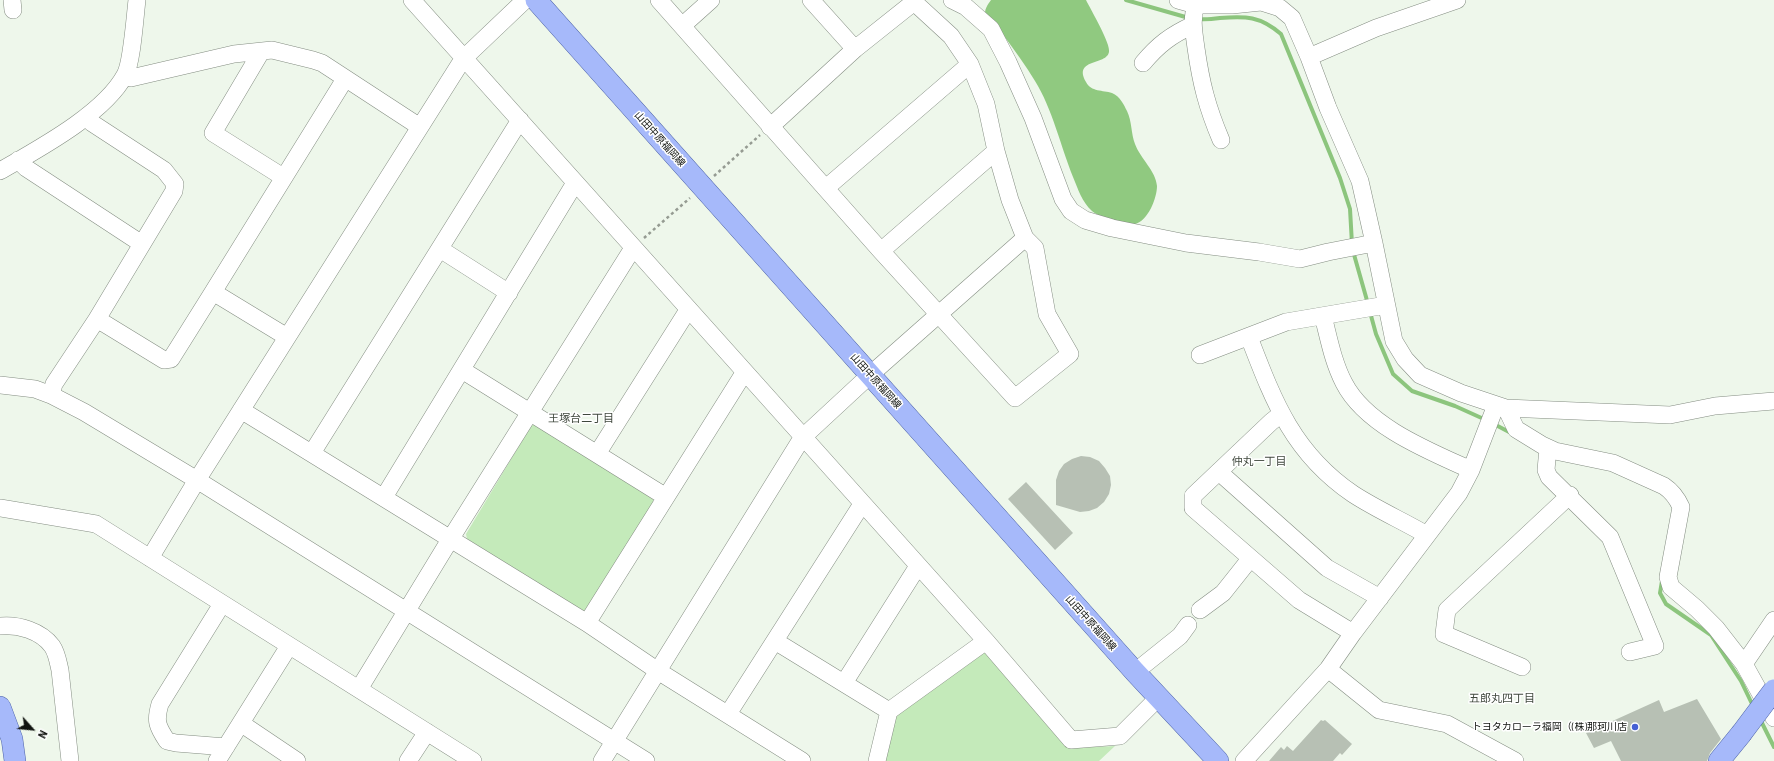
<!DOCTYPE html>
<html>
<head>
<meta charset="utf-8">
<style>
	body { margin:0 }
	#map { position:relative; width:1774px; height:761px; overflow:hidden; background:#eef7eb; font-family:Barlow,sans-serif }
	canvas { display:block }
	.north { position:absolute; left:12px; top:709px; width:40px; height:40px; -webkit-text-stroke:3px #fff; paint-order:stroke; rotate:117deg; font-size:11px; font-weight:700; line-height:16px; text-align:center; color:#10130f }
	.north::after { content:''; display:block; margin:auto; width:14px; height:18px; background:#10130f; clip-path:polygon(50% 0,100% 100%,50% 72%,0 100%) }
</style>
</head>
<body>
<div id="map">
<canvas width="1774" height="761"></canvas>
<div class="north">N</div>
</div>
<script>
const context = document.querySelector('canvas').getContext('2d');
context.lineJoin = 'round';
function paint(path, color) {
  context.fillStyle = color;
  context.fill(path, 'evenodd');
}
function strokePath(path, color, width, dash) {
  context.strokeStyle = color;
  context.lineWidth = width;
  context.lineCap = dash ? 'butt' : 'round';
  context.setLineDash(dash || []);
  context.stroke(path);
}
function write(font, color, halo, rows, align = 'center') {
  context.font = font + ' Barlow,"Noto Sans JP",sans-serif';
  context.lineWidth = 3;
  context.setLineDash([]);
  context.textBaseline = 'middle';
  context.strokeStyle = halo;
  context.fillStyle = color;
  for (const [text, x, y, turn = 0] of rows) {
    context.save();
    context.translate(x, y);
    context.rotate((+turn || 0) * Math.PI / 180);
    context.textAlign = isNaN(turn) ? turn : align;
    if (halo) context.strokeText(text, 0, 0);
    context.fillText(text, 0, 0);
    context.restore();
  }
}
const green = new Path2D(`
	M537 423 653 496V505L587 609 583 611 467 539 466 534 531 426Z
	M983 648 1073 748 1115 746 1099 761H882L891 717Z`);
const forest = new Path2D(`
	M991 0H1086C1091 10 1111 44 1109 52 1106 66 1073 58 1086 82 1091 92 1103 90 1112 93 1120 96 1124 105 1127 111 1132 121 1131 134 1135 144 1140 158 1156 171 1157 186 1157 198 1148 221 1135 224 1124 226 1100 218 1092 211 1082 202 1078 189 1073 177 1061 147 1052 108 1035 81 1026 66 1015 51 1004 36 999 30 989 24 986 16 983 11 988 4 991 0Z`);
const stream = new Path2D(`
	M1126 0 1189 18
	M1198 19C1205 20 1213 19 1220 18 1246 16 1260 16 1281 34L1340 178 1350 209 1352 244
	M1353 251 1368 304
	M1370 312 1376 334 1393 374 1412 391 1455 406 1486 420
	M1492 423 1511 433
	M1662 581 1660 593 1666 604 1711 635 1741 681 1754 708
	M1760 719 1774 747`);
const building = new Path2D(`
	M1081 456 1090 457 1099 461 1105 468 1110 476 1111 485 1109 494 1104 502 1097 508 1089 511 1080 512 1056 505V480L1059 471 1064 464 1072 459Z
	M1026 482 1073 533 1055 550 1008 499Z
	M1697 699 1721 739 1710 753 1707 761H1621L1611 741 1594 748 1586 733 1659 700 1664 712Z
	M1321 720 1323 721 1325 720 1352 744 1342 755 1340 753 1333 761H1269L1281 747 1284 750 1287 746 1293 751Z`);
const path = new Path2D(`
	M714 176 760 135
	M644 238 690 198`);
const minor = new Path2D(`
	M12 0 13 10
	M412 0 986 641 1071 740 1120 736 1158 698
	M659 0 881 251 1015 398 1070 354 1047 314 1035 248 1025 238 1010 200 996 151 986 104 970 64 951 36 914 2 855 49
	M952 0 966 7 991 29 1008 62 1033 118 1063 199 1071 211 1085 220 1112 228 1186 243 1259 252 1300 259 1328 252 1374 243
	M1178 0 1196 5H1232L1261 2 1280 8 1292 18 1309 57 1328 108 1360 181 1374 243 1394 341 1405 359 1420 375 1461 393 1506 408 1670 415 1715 406 1774 401
	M1196 5C1191 19 1194 33 1196 48 1201 83 1207 107 1221 140
	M682 26 711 0
	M261 52 213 133 283 177
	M1309 57 1376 28 1457 0
	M1143 63C1158 45 1171 35 1193 25
	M126 75 131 78 234 54 272 50 313 60 322 63 420 127
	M87 118 92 123 164 170 175 184 174 191 97 319
	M770 127 855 49 811 0
	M18 160 26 168 142 244
	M0 171C38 149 104 114 125 75 132 63 135 16 137 0
	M826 188 970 64
	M440 249 509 293
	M881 251 996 151
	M213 292 345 79
	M1323 316C1329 339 1333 362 1344 383 1366 426 1429 451 1471 470
	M1249 337C1274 402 1293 453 1353 494 1376 509 1403 521 1427 535
	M1200 355 1286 322 1386 305
	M462 370 666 497
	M0 385 35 389 51 395 84 412 197 480 646 761
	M51 395 54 384 97 319 164 360 171 359 213 292 287 337
	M1506 408 1516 429 1542 445 1555 451 1613 463 1664 486C1673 492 1677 498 1681 507L1668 577 1671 587 1697 609 1716 628 1744 664 1774 718
	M241 410 587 623 658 671 802 761
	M1281 414 1271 422 1193 496V508L1299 600 1353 633
	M1548 448 1546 470 1549 477 1610 537 1655 646 1630 652
	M312 453 520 120
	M597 454 688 310
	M1219 472 1327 568 1380 598
	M384 497 575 183
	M0 508 96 524 473 761
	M150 558 197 480 463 59 525 0
	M222 604 160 704C155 721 157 726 167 741L176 743 226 747
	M1200 610 1223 593 1250 559
	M587 623 744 373
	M0 626C18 624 41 631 52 646 57 653 58 662 60 670L70 761
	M775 641 889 711 986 641
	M1744 664 1774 620
	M1522 667 1444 634 1447 610 1570 495
	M1328 669 1379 710 1447 724 1515 761
	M1135 672 1180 636 1188 625
	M844 683 918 566
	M359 689 451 538 633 248
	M728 714 862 504
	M242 724 297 761
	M217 761 289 646
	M408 761 427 732
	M602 761 802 438 870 375 1025 238
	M877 761 889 711
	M1244 761 1328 669 1353 633 1459 493 1471 470 1496 405`);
const major = new Path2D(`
	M536 0 1135 672 1218 761
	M0 707 12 739 15 761
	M1719 761 1741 734`);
const majorBridge = new Path2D(`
	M1741 734 1774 690`);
const markers = [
	[1635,727,4,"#4560d4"]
];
const streetNames = [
	["山田中原福岡線",660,139,48],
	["山田中原福岡線",876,381,48],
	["山田中原福岡線",1091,623,48]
];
const poiNames = [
	["トヨタカローラ福岡（(株)那珂川店",1627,727]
];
const neighbourhoodNames = [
	["王塚台二丁目",581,418],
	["仲丸一丁目",1259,461],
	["五郎丸四丁目",1502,698]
];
paint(green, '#c4eaba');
paint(forest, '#90c980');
strokePath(stream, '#8cc57d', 4);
paint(building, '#b7c0b4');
strokePath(minor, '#848d82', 18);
strokePath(major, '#4b61a6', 22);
strokePath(path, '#959b92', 2.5, [3, 3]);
strokePath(minor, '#fff', 17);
strokePath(major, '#a6b9fa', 21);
strokePath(majorBridge, '#4b61a6', 22, []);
strokePath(majorBridge, '#a6b9fa', 21);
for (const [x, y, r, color] of markers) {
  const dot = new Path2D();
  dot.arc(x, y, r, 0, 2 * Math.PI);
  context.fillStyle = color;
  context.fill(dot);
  strokePath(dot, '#fff', 1.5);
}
write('10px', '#10130f', '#fff', streetNames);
write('10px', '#10130f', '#fff', poiNames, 'right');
write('11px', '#3f473d', '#fff', neighbourhoodNames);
</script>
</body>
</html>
